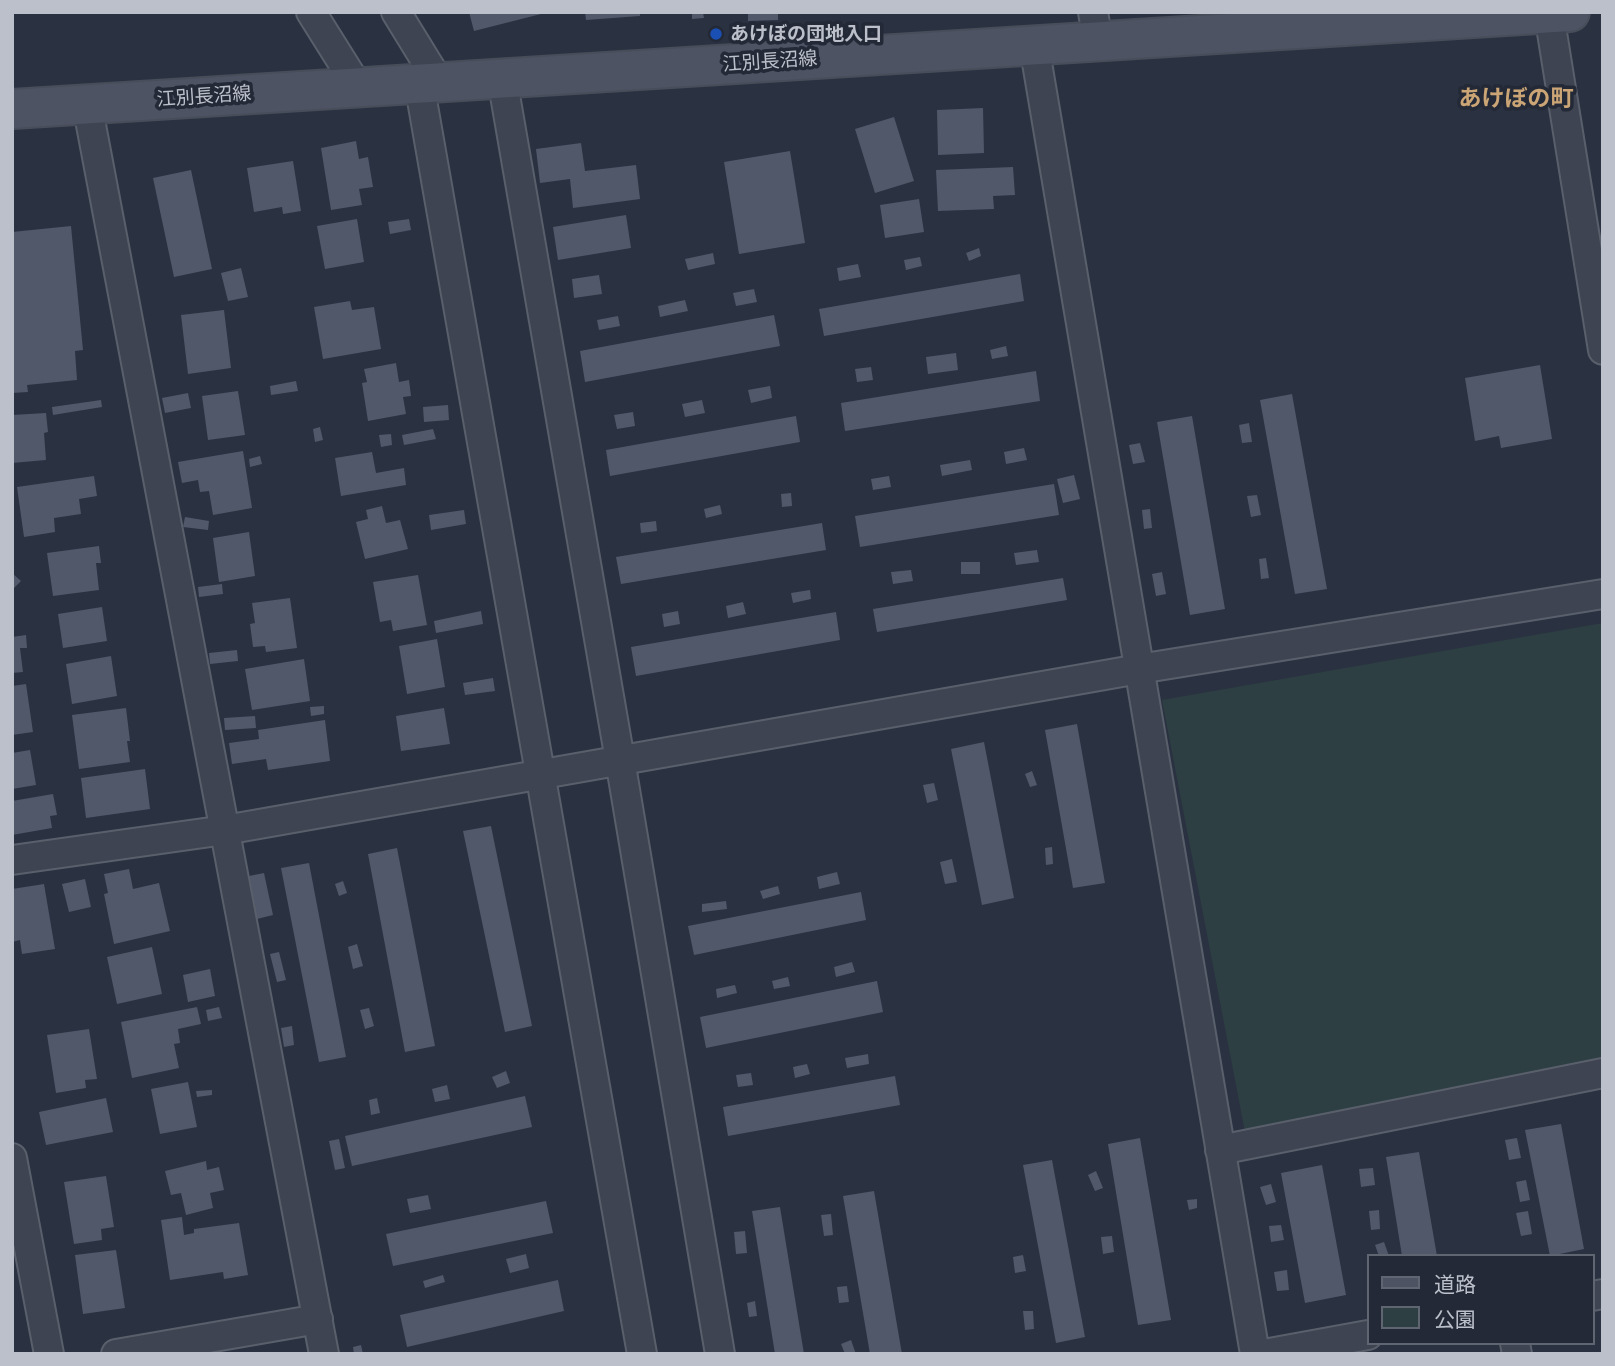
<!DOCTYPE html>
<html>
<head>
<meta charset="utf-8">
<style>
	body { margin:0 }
	#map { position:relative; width:1615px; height:1366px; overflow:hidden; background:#2a3141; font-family:Figtree,"Noto Sans JP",sans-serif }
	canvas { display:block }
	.frame { position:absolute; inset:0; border:14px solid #bbc0cb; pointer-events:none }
	.legend { position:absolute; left:1367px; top:1254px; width:228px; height:91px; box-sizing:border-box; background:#232936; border:2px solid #606572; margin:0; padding:9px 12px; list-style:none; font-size:21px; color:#bbc0cb }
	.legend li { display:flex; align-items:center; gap:14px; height:35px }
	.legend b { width:35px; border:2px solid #606572 }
</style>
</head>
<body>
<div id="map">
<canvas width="1615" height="1366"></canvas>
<div class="frame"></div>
<ul class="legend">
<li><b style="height:9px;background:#4d5363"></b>道路</li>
<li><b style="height:19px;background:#2d3f43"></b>公園</li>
</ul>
</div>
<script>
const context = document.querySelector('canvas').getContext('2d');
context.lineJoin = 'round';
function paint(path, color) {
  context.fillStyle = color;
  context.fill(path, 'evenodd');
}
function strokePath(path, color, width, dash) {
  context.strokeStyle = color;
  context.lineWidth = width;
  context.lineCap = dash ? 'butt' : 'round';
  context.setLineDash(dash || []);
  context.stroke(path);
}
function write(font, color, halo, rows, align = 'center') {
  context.font = font + ' Figtree,"Noto Sans JP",sans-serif';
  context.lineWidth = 7;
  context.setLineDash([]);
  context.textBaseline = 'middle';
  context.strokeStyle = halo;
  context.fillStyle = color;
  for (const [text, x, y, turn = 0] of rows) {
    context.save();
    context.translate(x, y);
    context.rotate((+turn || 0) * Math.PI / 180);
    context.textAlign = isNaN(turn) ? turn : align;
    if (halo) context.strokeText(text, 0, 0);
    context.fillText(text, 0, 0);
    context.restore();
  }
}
const green = new Path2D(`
	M1603 623V1058L1245 1132 1162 700Z`);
const building = new Path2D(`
	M469 12H545V13L474 31Z
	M585 12H640V16L586 20Z
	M692 12H703L704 18 692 19Z
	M748 12H778V20L748 21Z
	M983 108 984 153 938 155 937 110Z
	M894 117 914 181 875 193 855 129Z
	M356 141 359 159 368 157 373 187 359 189 362 205 331 210 321 148Z
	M581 143 585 171 636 165 640 199 573 208 570 179 540 183 536 149Z
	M790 151 805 243 739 254 724 162Z
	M293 161 301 211 283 214 282 207 254 212 247 168Z
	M1013 167 1015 195 993 196 994 209 938 211 936 170Z
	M191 170 212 269 174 277 153 178Z
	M919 199 924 232 885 238 880 205Z
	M626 215 631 248 558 260 553 227Z
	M357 219 364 262 325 269 317 226Z
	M409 219 411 230 390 234 388 222Z
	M71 226 83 350 75 351 77 380 27 385 28 392 12 393V232Z
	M979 248 981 256 969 261 966 253Z
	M713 253 715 264 688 270 685 259Z
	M920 257 922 266 906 270 904 260Z
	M858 264 861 277 839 281 837 268Z
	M241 268 248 297 228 301 221 273Z
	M1020 274 1024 301 824 336 819 309Z
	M599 275 602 294 574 298 572 279Z
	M754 289 757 302 736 306 733 293Z
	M685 300 688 311 660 317 658 306Z
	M350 301 352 310 374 307 381 349 323 359 314 307Z
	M224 310 231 368 188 374 181 315Z
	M774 315 780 346 585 382 580 351Z
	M618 316 620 326 599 330 597 320Z
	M1006 346 1008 356 992 359 990 350Z
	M956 353 958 370 928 374 926 357Z
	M396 363 399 382 409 380 411 396 403 397 406 414 368 421 362 383 367 382 364 369Z
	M1540 365 1552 439 1501 448 1499 436 1475 441 1465 378Z
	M871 367 873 380 857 382 855 369Z
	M1036 371 1040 401 845 431 841 403Z
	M296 381 298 391 271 395 270 386Z
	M770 386 772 398 751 403 748 390Z
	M238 391 245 435 208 440 202 396Z
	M188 393 191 408 165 413 162 398Z
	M1292 394 1327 589 1295 594 1260 400Z
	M101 400 102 407 53 415 52 407Z
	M702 400 705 413 685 417 682 404Z
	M448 405 449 420 424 422 423 407Z
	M633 412 635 426 617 429 614 415Z
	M46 413 48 432 44 433 46 460 12 463V415Z
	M796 416 800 442 610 476 606 450Z
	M1192 416 1225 609 1190 615 1157 422Z
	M1249 423 1252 442 1242 443 1239 425Z
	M320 427 323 440 315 442 313 429Z
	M433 429 436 439 404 445 402 435Z
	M391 434 392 445 381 447 379 435Z
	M1140 443 1145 462 1133 464 1129 445Z
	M1024 448 1027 460 1006 464 1004 452Z
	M243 451 252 508 213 515 209 491 200 492 198 480 182 483 178 462Z
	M372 452 376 473 404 468 406 485 341 496 335 458Z
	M260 456 262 464 250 467 249 459Z
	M970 460 972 470 942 476 940 465Z
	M1074 475 1080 499 1063 503 1057 479Z
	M94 476 97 496 79 499 81 514 54 518 55 532 24 537 17 487Z
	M889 476 891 487 873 490 871 479Z
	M1054 484 1059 515 860 547 855 516Z
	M791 493 792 506 782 507 781 494Z
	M1257 495 1261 515 1251 517 1247 496Z
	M720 505 722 514 706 518 704 509Z
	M382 506 386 523 400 520 408 549 365 559 356 522 368 519 366 510Z
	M1150 509 1152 528 1144 529 1142 510Z
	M464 510 466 524 431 530 429 515Z
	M185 517 209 521 208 530 183 527Z
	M656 521 657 531 641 533 640 523Z
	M822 523 826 550 621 584 616 557Z
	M249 532 255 576 219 582 213 538Z
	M99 546 101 563H96L99 590 53 596 47 553Z
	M1037 550 1039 562 1016 565 1014 553Z
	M1266 558 1269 578 1261 579 1259 559Z
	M961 562H980V574H961Z
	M911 570 913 581 893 584 891 572Z
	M1162 572 1166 594 1156 596 1152 574Z
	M12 573 21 581 12 590Z
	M418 575 427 625 393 631 391 620 380 622 373 582Z
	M1063 578 1067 600 877 632 873 609Z
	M222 584 223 594 199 597 198 587Z
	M810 590 811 599 793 603 791 593Z
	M290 598 297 648 266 652 265 646 253 647 250 624 255 623 252 603Z
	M743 602 746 614 728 618 726 606Z
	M102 607 107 641 63 648 58 614Z
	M481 611 483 624 436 633 434 621Z
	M678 611 680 624 664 627 662 614Z
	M836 612 840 640 636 676 631 647Z
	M26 635 27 648H20L23 672 12 673V637Z
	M437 639 445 687 407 694 399 646Z
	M237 650 238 661 210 664 209 653Z
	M111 656 117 696 72 704 66 664Z
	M304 659 310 701 252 710 245 669Z
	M493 678 495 691 465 695 463 683Z
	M26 684 33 732 12 735V686Z
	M324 706V714L311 716 310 707Z
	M126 708 130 741H127L130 762 79 769 72 715Z
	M444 708 450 744 401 751 396 716Z
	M255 716 256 728 225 730 224 718Z
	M325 720 330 761 268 770 266 759 232 764 229 743 259 739 258 730Z
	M1077 724 1105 883 1073 888 1045 730Z
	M984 742 1014 898 982 905 951 749Z
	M30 750 36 785 12 789V753Z
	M145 769 150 809 86 818 81 778Z
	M1032 771 1037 785 1030 787 1025 774Z
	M934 783 938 800 927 803 923 785Z
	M53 794 57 815 50 816 52 828 12 835V801Z
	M491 826 532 1026 505 1032 463 831Z
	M1052 847 1053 864 1046 865 1045 848Z
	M397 848 435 1046 405 1052 368 854Z
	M952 859 957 882 945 884 940 862Z
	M309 863 346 1057 319 1062 281 868Z
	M129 869 133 889 159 883 170 931 114 944 104 894 108 893 104 874Z
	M837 872 840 884 819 889 817 877Z
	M264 873 273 915 257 919 249 876Z
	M85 879 91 907 69 912 62 884Z
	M343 881 347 893 339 896 335 884Z
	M44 884 55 949 22 954 20 940 12 942V889Z
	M778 886 780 894 763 899 760 891Z
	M861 892 866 920 694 955 688 926Z
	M726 901 727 909 702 912V904Z
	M357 944 363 966 353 969 348 947Z
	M152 947 162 994 117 1004 107 957Z
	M279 952 286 980 277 982 270 954Z
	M852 962 855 972 836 977 834 967Z
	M210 969 215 996 188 1002 183 975Z
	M788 977 790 986 774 989 772 981Z
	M877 981 883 1012 706 1048 700 1017Z
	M735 985 737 993 717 998 716 989Z
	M197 1007 201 1024 178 1029 180 1043 174 1044 179 1068 132 1078 121 1022Z
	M219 1007 222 1018 208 1021 206 1010Z
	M369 1008 374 1026 365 1029 360 1010Z
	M292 1026 294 1045 284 1047 281 1028Z
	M89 1029 97 1079 85 1080 86 1088 56 1093 47 1035Z
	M868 1054 869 1064 847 1068 845 1058Z
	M807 1064 810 1074 795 1078 793 1067Z
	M506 1071 510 1083 497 1088 492 1077Z
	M751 1073 753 1085 738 1087 736 1075Z
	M895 1076 900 1105 728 1136 723 1107Z
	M188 1082 197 1127 160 1134 151 1089Z
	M447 1085 450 1099 435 1102 432 1089Z
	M212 1090V1095L197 1097 196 1091Z
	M525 1096 532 1127 352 1166 345 1136Z
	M106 1098 113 1132 46 1145 39 1112Z
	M377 1098 380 1113 371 1115 369 1100Z
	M1561 1124 1584 1249 1550 1256 1525 1130Z
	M1140 1138 1171 1320 1138 1325 1108 1144Z
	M1517 1138 1521 1158 1509 1160 1505 1140Z
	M339 1139 345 1168 335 1170 329 1141Z
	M1419 1152 1437 1256H1402L1386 1157Z
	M1052 1160 1085 1337 1056 1343 1023 1165Z
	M206 1161 207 1170 219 1167 224 1190 210 1193 213 1208 186 1215 181 1193 171 1195 165 1171Z
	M1322 1165 1346 1295 1305 1303 1281 1173Z
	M1373 1168 1375 1185 1361 1187 1359 1169Z
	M1096 1171 1103 1188 1095 1191 1088 1175Z
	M106 1176 114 1227 101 1229 102 1240 74 1244 64 1182Z
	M1526 1180 1530 1200 1520 1202 1516 1182Z
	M1271 1184 1276 1202 1266 1205 1260 1187Z
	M874 1191 902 1354H870L843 1196Z
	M428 1195 431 1209 410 1213 407 1199Z
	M1197 1199V1208L1189 1210 1187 1200Z
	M546 1201 553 1233 393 1266 386 1234Z
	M780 1207 804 1354H775L752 1211Z
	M1379 1210 1380 1229 1371 1230 1369 1211Z
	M1528 1211 1532 1234 1521 1236 1516 1213Z
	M831 1214 833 1235 824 1236 821 1215Z
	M182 1217 184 1235 194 1233V1229L239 1223 248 1275 224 1279 223 1272 170 1280 161 1220Z
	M1281 1225 1284 1240 1271 1242 1269 1226Z
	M745 1231 747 1253 736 1254 734 1232Z
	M1112 1236 1114 1252 1103 1254 1101 1237Z
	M1384 1242 1389 1256H1379L1375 1245Z
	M116 1250 125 1308 83 1314 75 1255Z
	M526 1254 529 1268 510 1273 506 1259Z
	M1023 1255 1026 1271 1015 1273 1013 1257Z
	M1287 1270 1289 1290 1277 1291 1274 1272Z
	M443 1275 445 1282 425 1288 423 1281Z
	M558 1280 564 1311 407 1347 400 1315Z
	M847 1286 849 1302 839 1303 837 1287Z
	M755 1301 757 1316 749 1317 747 1303Z
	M1023 1311H1033L1034 1329 1025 1330Z
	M851 1340 856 1354H845L841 1344Z
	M361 1345 363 1354H354L353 1347Z`);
const street = new Path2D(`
	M311 12 358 87
	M396 12 439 82
	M1093 12 1098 42
	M1549 14 1603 350
	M1034 45 1255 1354
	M502 78 620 760 720 1354
	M419 83 642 1354
	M87 104 324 1354
	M12 860 225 830 1139 669 1603 594
	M1220 1150 1603 1073
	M12 1158 49 1354
	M1592 1296 1603 1294
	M1515 1343 1517 1354
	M116 1354 318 1319
	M1264 1354 1368 1335`);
const secondary = new Path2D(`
	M12 109 1570 12`);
const markers = [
	[716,34,7,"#1a4fb4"]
];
const poiNames = [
	["あけぼの団地入口",730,34]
];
const streetNames = [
	["江別長沼線",770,62,-4],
	["江別長沼線",204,97,-4]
];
const quarterNames = [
	["あけぼの町",1516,99]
];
paint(green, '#2d3f43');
paint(building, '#515869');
strokePath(street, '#595f6b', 32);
strokePath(secondary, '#484d5a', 42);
strokePath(street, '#3e4451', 28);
strokePath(secondary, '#4d5363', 38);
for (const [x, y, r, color] of markers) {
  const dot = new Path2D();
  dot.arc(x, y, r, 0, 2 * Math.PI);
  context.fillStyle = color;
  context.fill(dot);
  strokePath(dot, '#232936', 2.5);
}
write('bold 19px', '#bbc0cb', '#232936', poiNames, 'left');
write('19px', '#bbc0cb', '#232936', streetNames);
write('bold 23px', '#cba576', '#232936', quarterNames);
</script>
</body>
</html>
